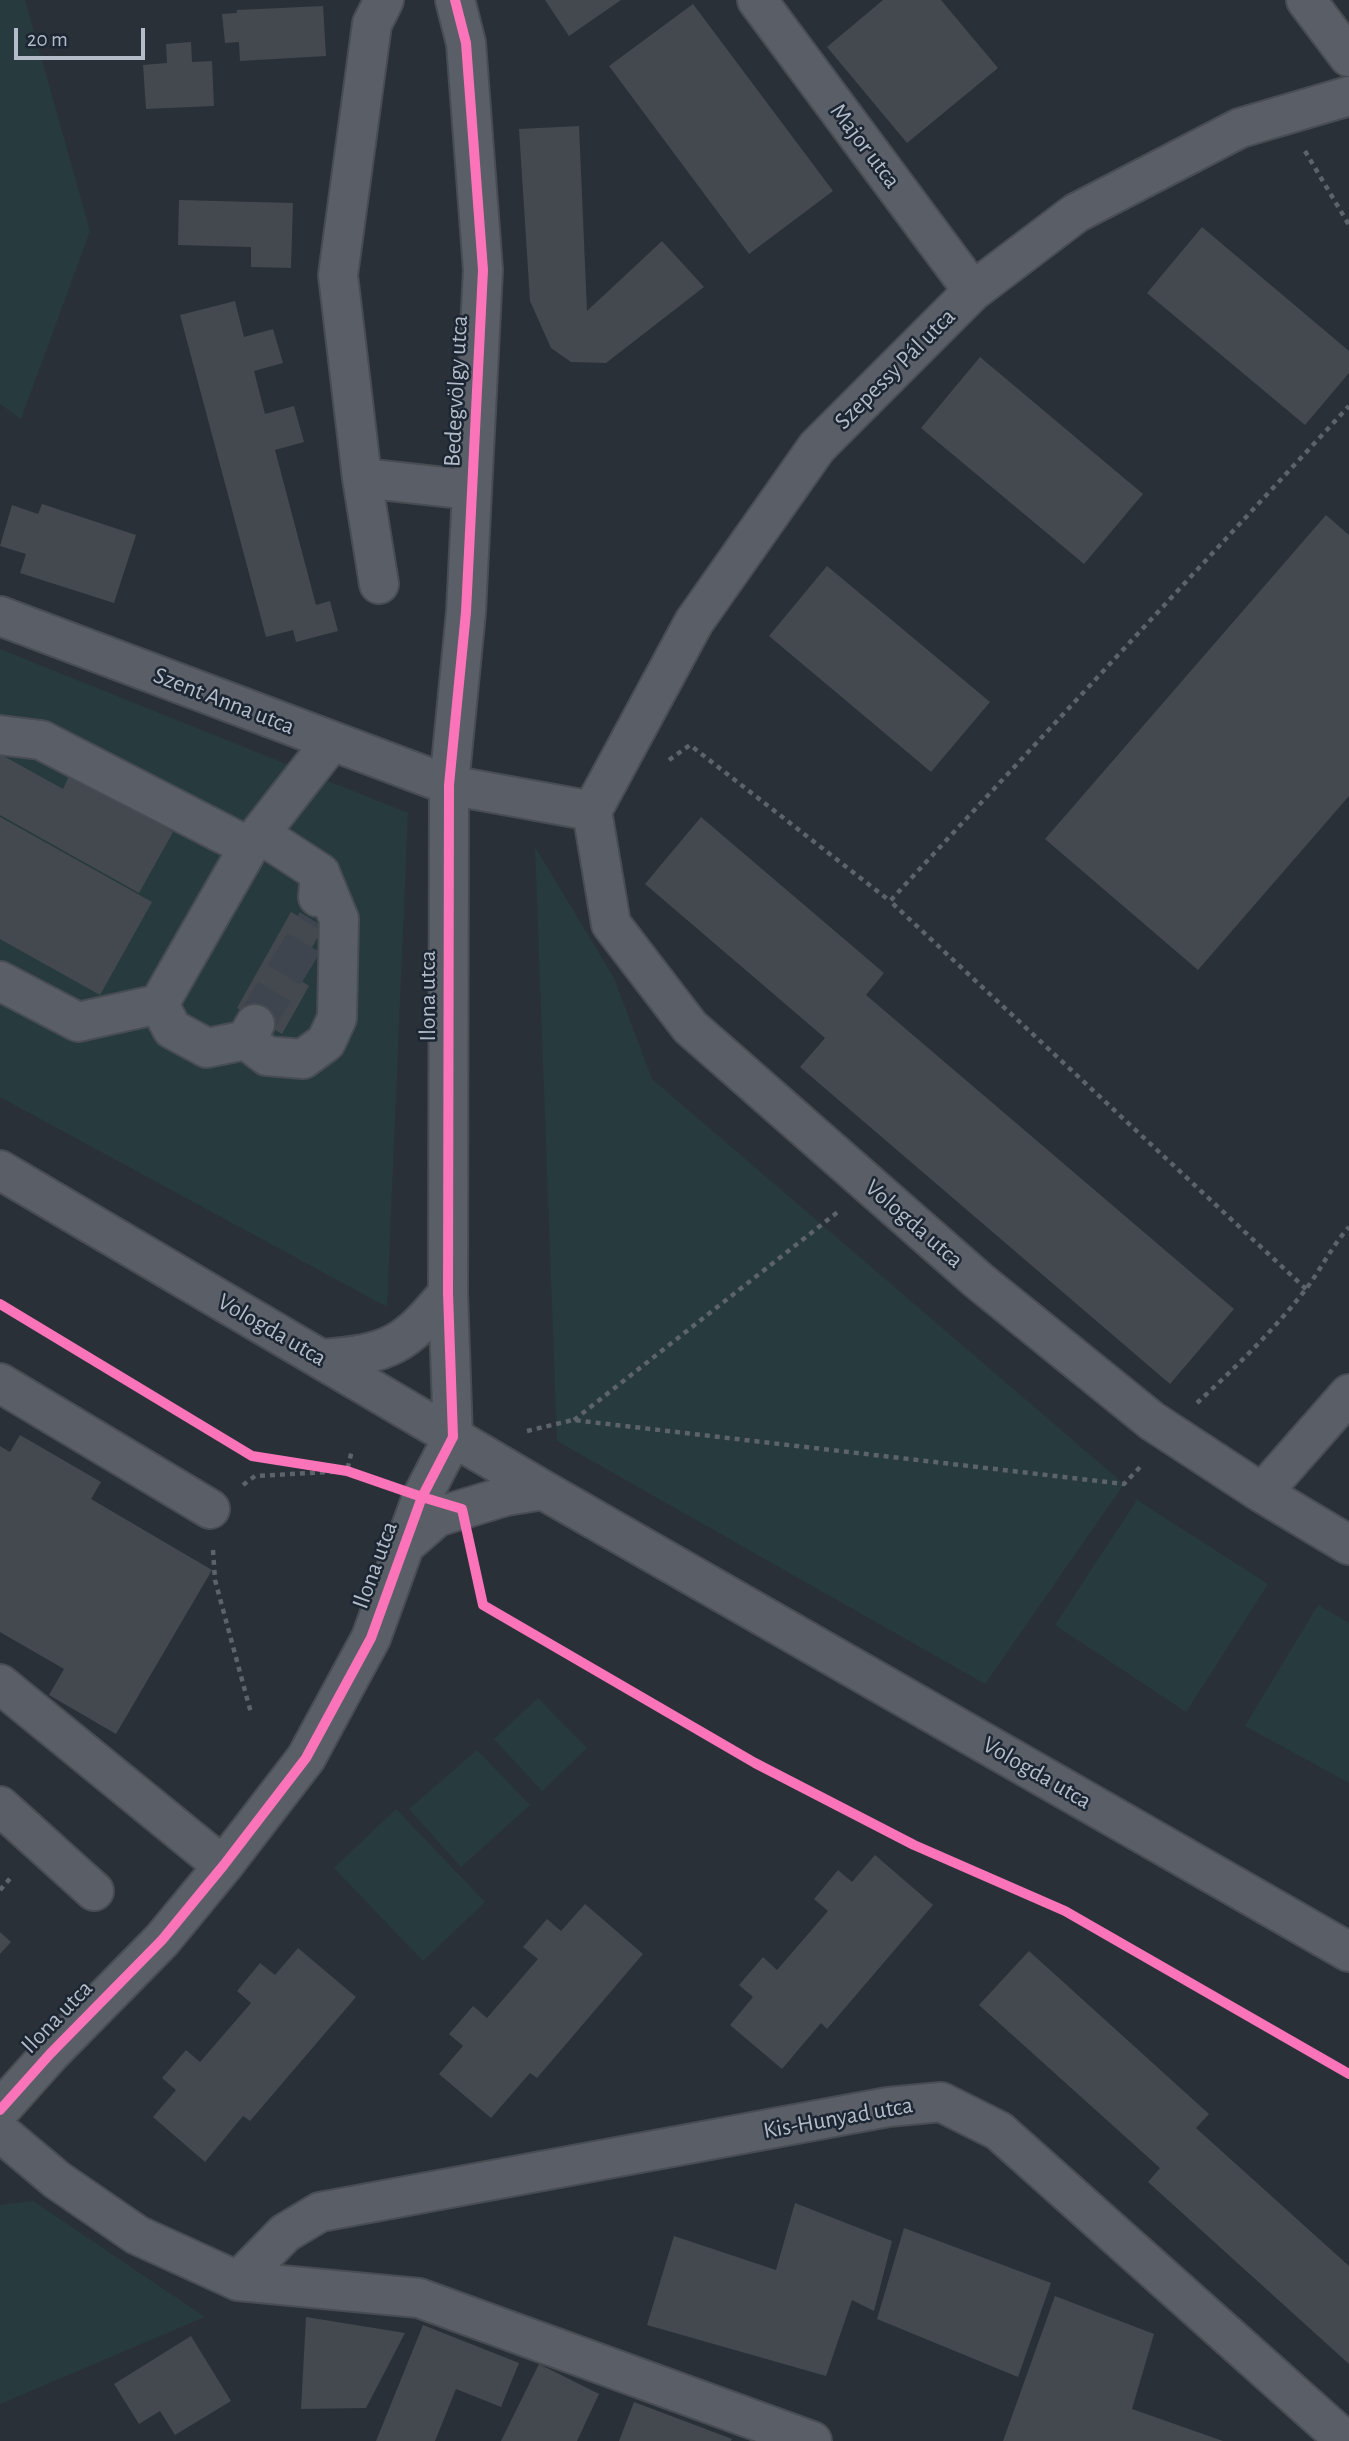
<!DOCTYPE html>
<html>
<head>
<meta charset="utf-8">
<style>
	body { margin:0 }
	#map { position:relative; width:1349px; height:2441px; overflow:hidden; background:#2a3038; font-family:"Alegreya Sans",sans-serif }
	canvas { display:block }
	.scale { position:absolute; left:14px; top:28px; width:131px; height:32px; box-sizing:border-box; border:4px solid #b4bcc9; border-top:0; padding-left:9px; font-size:21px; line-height:24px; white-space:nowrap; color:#b4bcc9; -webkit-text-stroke:5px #1d2633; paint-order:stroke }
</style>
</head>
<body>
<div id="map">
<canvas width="1349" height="2441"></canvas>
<div class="scale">20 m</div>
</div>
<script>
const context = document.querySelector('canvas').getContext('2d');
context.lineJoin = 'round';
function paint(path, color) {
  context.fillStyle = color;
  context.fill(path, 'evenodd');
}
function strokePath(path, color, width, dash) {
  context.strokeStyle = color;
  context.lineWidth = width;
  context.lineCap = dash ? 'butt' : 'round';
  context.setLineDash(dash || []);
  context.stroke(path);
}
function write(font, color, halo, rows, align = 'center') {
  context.font = font + ' "Alegreya Sans",sans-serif';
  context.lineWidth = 5;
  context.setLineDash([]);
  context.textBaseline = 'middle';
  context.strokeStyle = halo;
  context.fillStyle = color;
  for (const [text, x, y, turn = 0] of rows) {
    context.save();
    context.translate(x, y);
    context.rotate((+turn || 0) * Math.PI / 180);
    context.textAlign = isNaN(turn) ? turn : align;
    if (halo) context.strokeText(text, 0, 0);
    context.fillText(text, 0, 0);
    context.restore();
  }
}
const green = new Path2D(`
	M0 0H25L90 231 21 419 0 404Z
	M0 649 408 813 387 1307 0 1097Z
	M535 847 614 978 652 1079 1124 1484 985 1684 557 1441Z
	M1137 1500 1268 1584 1186 1712 1055 1625Z
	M1318 1605 1349 1623V1783L1245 1726Z
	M538 1698 587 1748 542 1791 494 1739Z
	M477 1750 530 1805 461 1867 409 1809Z
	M396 1809 485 1902 423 1961 334 1868Z
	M33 2201 205 2317 0 2404V2205Z`);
const building = new Path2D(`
	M545 0H621L569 36Z
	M883 0H941L998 68 907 143 827 47Z
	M693 4 833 191 749 254 609 66Z
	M323 6 326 56 240 61 239 42 225 43 222 14 237 13V10Z
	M191 42 192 62 212 61 214 106 146 109 143 65 167 63 166 44Z
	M579 126 587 311 662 241 704 287 606 363 571 362 551 348 530 301 519 129Z
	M179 200 293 203 291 268 251 267V247L178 245Z
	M1202 227 1349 351V373L1305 425 1147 293Z
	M235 301 244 337 273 329 283 363 254 371 265 414 294 406 304 442 275 450 316 605 330 601 338 631 296 642 293 630 266 637 180 315Z
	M980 357 1143 494 1084 564 921 428Z
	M42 504 136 535 114 603 20 573 26 554 0 546 12 505 38 514Z
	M1326 515 1349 535V796L1198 970 1045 839Z
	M827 566 990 702 931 772 769 636Z
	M0 754 63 789 70 774 173 832 139 893 0 815Z
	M0 817 152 902 100 995 0 939Z
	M701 817 884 973 866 995 1234 1309 1170 1384 800 1067 825 1038 645 884Z
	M291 912 322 930 295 977 309 986 282 1034 237 1008Z
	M20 1435 101 1482 91 1499 212 1570 116 1734 49 1695 64 1669 0 1632V1446L10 1452Z
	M875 1855 933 1905 827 2029 821 2023 782 2069 730 2025 753 1997 739 1985 763 1957 777 1970 828 1911 814 1899 838 1870 852 1882Z
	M585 1904 643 1954 537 2078 530 2073 491 2118 439 2074 463 2046 449 2034 473 2006 487 2018 538 1959 523 1947 547 1919 561 1931Z
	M0 1932 11 1942 0 1954Z
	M298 1948 356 1997 250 2121 243 2116 205 2162 153 2117 176 2090 162 2078 186 2050 200 2062 251 2003 237 1991 260 1963 275 1975Z
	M1029 1951 1209 2114 1196 2128 1349 2266V2364L1148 2182 1160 2168 979 2005Z
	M795 2203 892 2241 874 2311 852 2300 826 2376 647 2325 674 2236 776 2270Z
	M904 2228 1051 2283 1018 2377 877 2319Z
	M1055 2296 1154 2334 1132 2409 1223 2441H1003Z
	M306 2317 405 2333 366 2408 301 2409Z
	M423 2325 519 2363 501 2407 456 2389 435 2441H376Z
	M191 2336 231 2401 175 2435 160 2411 139 2424 114 2384Z
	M539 2364 599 2394 577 2441H501Z
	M634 2402 732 2439 731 2441H619Z`);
const minorTunnel = new Path2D(`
	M255 1024 316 922`);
const path = new Path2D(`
	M1305 151 1349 225
	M669 760 690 745 890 901
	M1306 1289 890 901 1349 406
	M1197 1403C1235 1368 1274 1330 1306 1289 1321 1269 1332 1246 1349 1227
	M574 1420 839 1211
	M527 1431 573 1420 1124 1484 1142 1465
	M243 1485 255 1476 347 1471 352 1450
	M213 1550 215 1580 251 1713
	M0 1890 13 1875`);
const minor = new Path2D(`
	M757 0 973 291
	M1306 0 1349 57
	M362 478 472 490
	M379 584 362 478 338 275 372 24 384 0
	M0 616 449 785 592 811
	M0 735 41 740 249 847 332 741
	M592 811 611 924 690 1027 979 1281 1152 1421 1262 1493 1349 1545
	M592 811 694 622 817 447 973 291 1076 213 1240 128 1349 96
	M260 834 320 873 318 897
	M0 981 78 1022 159 1004 249 847
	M159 1004 172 1029 207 1048 246 1040 255 1024
	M246 1040 267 1056 303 1059 326 1042 337 1018 339 919 320 873
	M0 1170 543 1490 1349 1952
	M322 1359C390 1354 405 1345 448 1293
	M0 1383 210 1509
	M1262 1493 1349 1394
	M405 1545 437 1517 506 1496 543 1490
	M0 1684 223 1866
	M0 1806 94 1891
	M0 2110 50 2054 162 1940 223 1866 306 1758 371 1638 422 1497 453 1437 448 1293 449 785 466 612 483 270 466 43 455 0
	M0 2132 57 2180 137 2235 238 2281 419 2298 812 2441
	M238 2281 285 2233 320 2212 888 2107 941 2102 999 2131 1346 2441`);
const cycleway = new Path2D(`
	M0 1304 252 1456 347 1471 422 1497 462 1509 483 1605 755 1763 914 1845 1065 1911 1349 2074
	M0 2110 50 2054 162 1940 223 1866 306 1758 371 1638 422 1497 453 1437 448 1293 449 785 466 612 483 270 466 43 455 0`);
const streetNames = [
	["Major utca",865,146,53],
	["Szepessy Pál utca",895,369,-45],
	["Bedegvölgy utca",456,391,-87],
	["Szent Anna utca",224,701,21],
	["Ilona utca",428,996,-90],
	["Vologda utca",914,1224,41],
	["Vologda utca",272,1330,30],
	["Ilona utca",375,1565,-70],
	["Vologda utca",1037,1773,30],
	["Ilona utca",57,2017,-46],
	["Kis-Hunyad utca",838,2118,-10]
];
paint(green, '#273a3e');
paint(building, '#444950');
strokePath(minorTunnel, '#3f454e', 38, [38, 19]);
strokePath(minor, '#484c53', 42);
strokePath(path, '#5d636a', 4.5, [5, 5]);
strokePath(minor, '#5a5e66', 38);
strokePath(cycleway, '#fb73b8', 10);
write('24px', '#b4bcc9', '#1d2633', streetNames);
</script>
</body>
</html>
